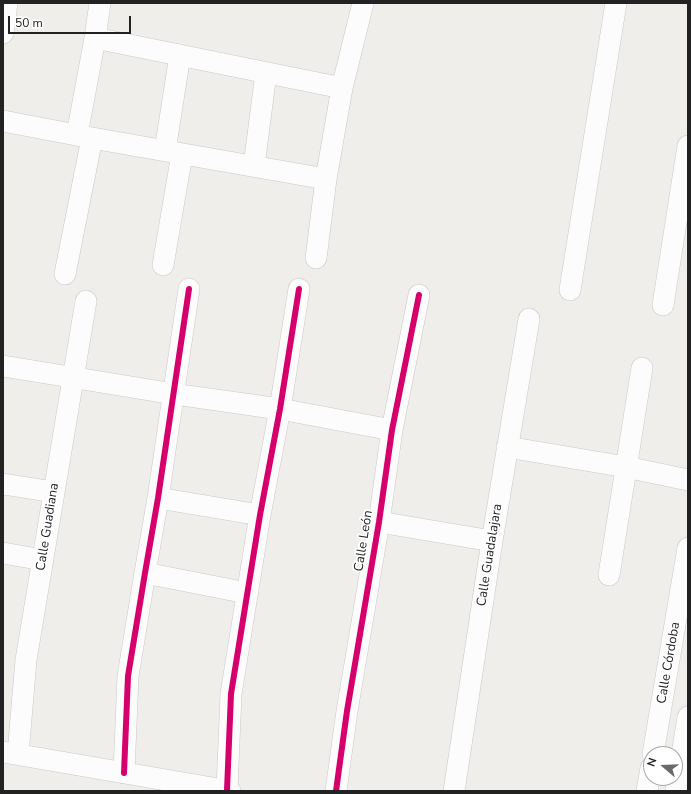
<!DOCTYPE html>
<html>
<head>
<meta charset="utf-8">
<style>
	body { margin:0 }
	#map { position:relative; width:691px; height:794px; overflow:hidden; background:#f0eeeb; font-family:"Nunito Sans",sans-serif }
	canvas { display:block }
	.frame { position:absolute; inset:0; border:4px solid #222; pointer-events:none }
	.north { position:absolute; left:643px; top:746px; width:40px; height:40px; box-sizing:border-box; background:#fff; border:1px solid #a7a7a7; border-radius:50%; rotate:289deg; font-size:11px; font-weight:700; line-height:16px; text-align:center; color:#222 }
	.north::after { content:''; display:block; margin:auto; width:14px; height:18px; background:#6a6968; clip-path:polygon(50% 0,100% 100%,50% 72%,0 100%) }
	.scale { position:absolute; left:8px; top:16px; width:123px; height:18px; box-sizing:border-box; border:2px solid #222; border-top:0; padding-left:5px; font-size:12px; line-height:14px; white-space:nowrap; color:#222; -webkit-text-stroke:3px #fff; paint-order:stroke }
</style>
</head>
<body>
<div id="map">
<canvas width="691" height="794"></canvas>
<div class="frame"></div>
<div class="north">N</div>
<div class="scale">50 m</div>
</div>
<script>
const context = document.querySelector('canvas').getContext('2d');
context.lineJoin = 'round';
function strokePath(path, color, width, dash) {
  context.strokeStyle = color;
  context.lineWidth = width;
  context.lineCap = dash ? 'butt' : 'round';
  context.setLineDash(dash || []);
  context.stroke(path);
}
function write(font, color, halo, rows, align = 'center') {
  context.font = font + ' "Nunito Sans",sans-serif';
  context.lineWidth = 3.5;
  context.setLineDash([]);
  context.textBaseline = 'middle';
  context.strokeStyle = halo;
  context.fillStyle = color;
  for (const [text, x, y, turn = 0] of rows) {
    context.save();
    context.translate(x, y);
    context.rotate((+turn || 0) * Math.PI / 180);
    context.textAlign = isNaN(turn) ? turn : align;
    if (halo) context.strokeText(text, 0, 0);
    context.fillText(text, 0, 0);
    context.restore();
  }
}
const minor = new Path2D(`
	M3 33 7 3
	M95 38 342 88
	M3 121 92 138 326 179
	M77 135 95 38 100 3
	M165 151 180 55
	M254 166 266 73
	M316 258 326 179 342 88 363 3
	M163 265 182 154
	M65 274 92 138
	M570 290 616 3
	M663 305 688 146
	M3 366 174 394 280 409 392 430
	M507 447 626 467 688 480
	M3 484 54 492
	M158 498 260 515
	M379 522 492 541
	M3 553 43 560
	M145 573 247 593
	M609 575 642 368
	M3 752 230 791
	M18 754 26 660 86 301
	M653 754 688 548
	M124 773 128 676 145 573 158 498 189 289
	M227 790 231 694 260 515 280 409 299 289
	M336 791 347 711 379 522 392 430 419 295
	M454 791 492 541 529 319
	M647 791 651 768
	M676 791 688 717`);
const cycleway = new Path2D(`
	M124 773 128 676 145 573 158 498 189 289
	M227 790 231 694 260 515 280 409 299 289
	M336 791 347 711 379 522 392 430 419 295`);
const streetNames = [
	["Calle Guadiana",48,527,-81],
	["Calle León",364,541,-81],
	["Calle Guadalajara",490,555,-81],
	["Calle Córdoba",669,663,-80]
];
strokePath(minor, '#c9c8c7', 22);
strokePath(minor, '#fdfcfc', 21);
strokePath(cycleway, '#d6006c', 6);
write('13px', '#222', '#fff', streetNames);
</script>
</body>
</html>
